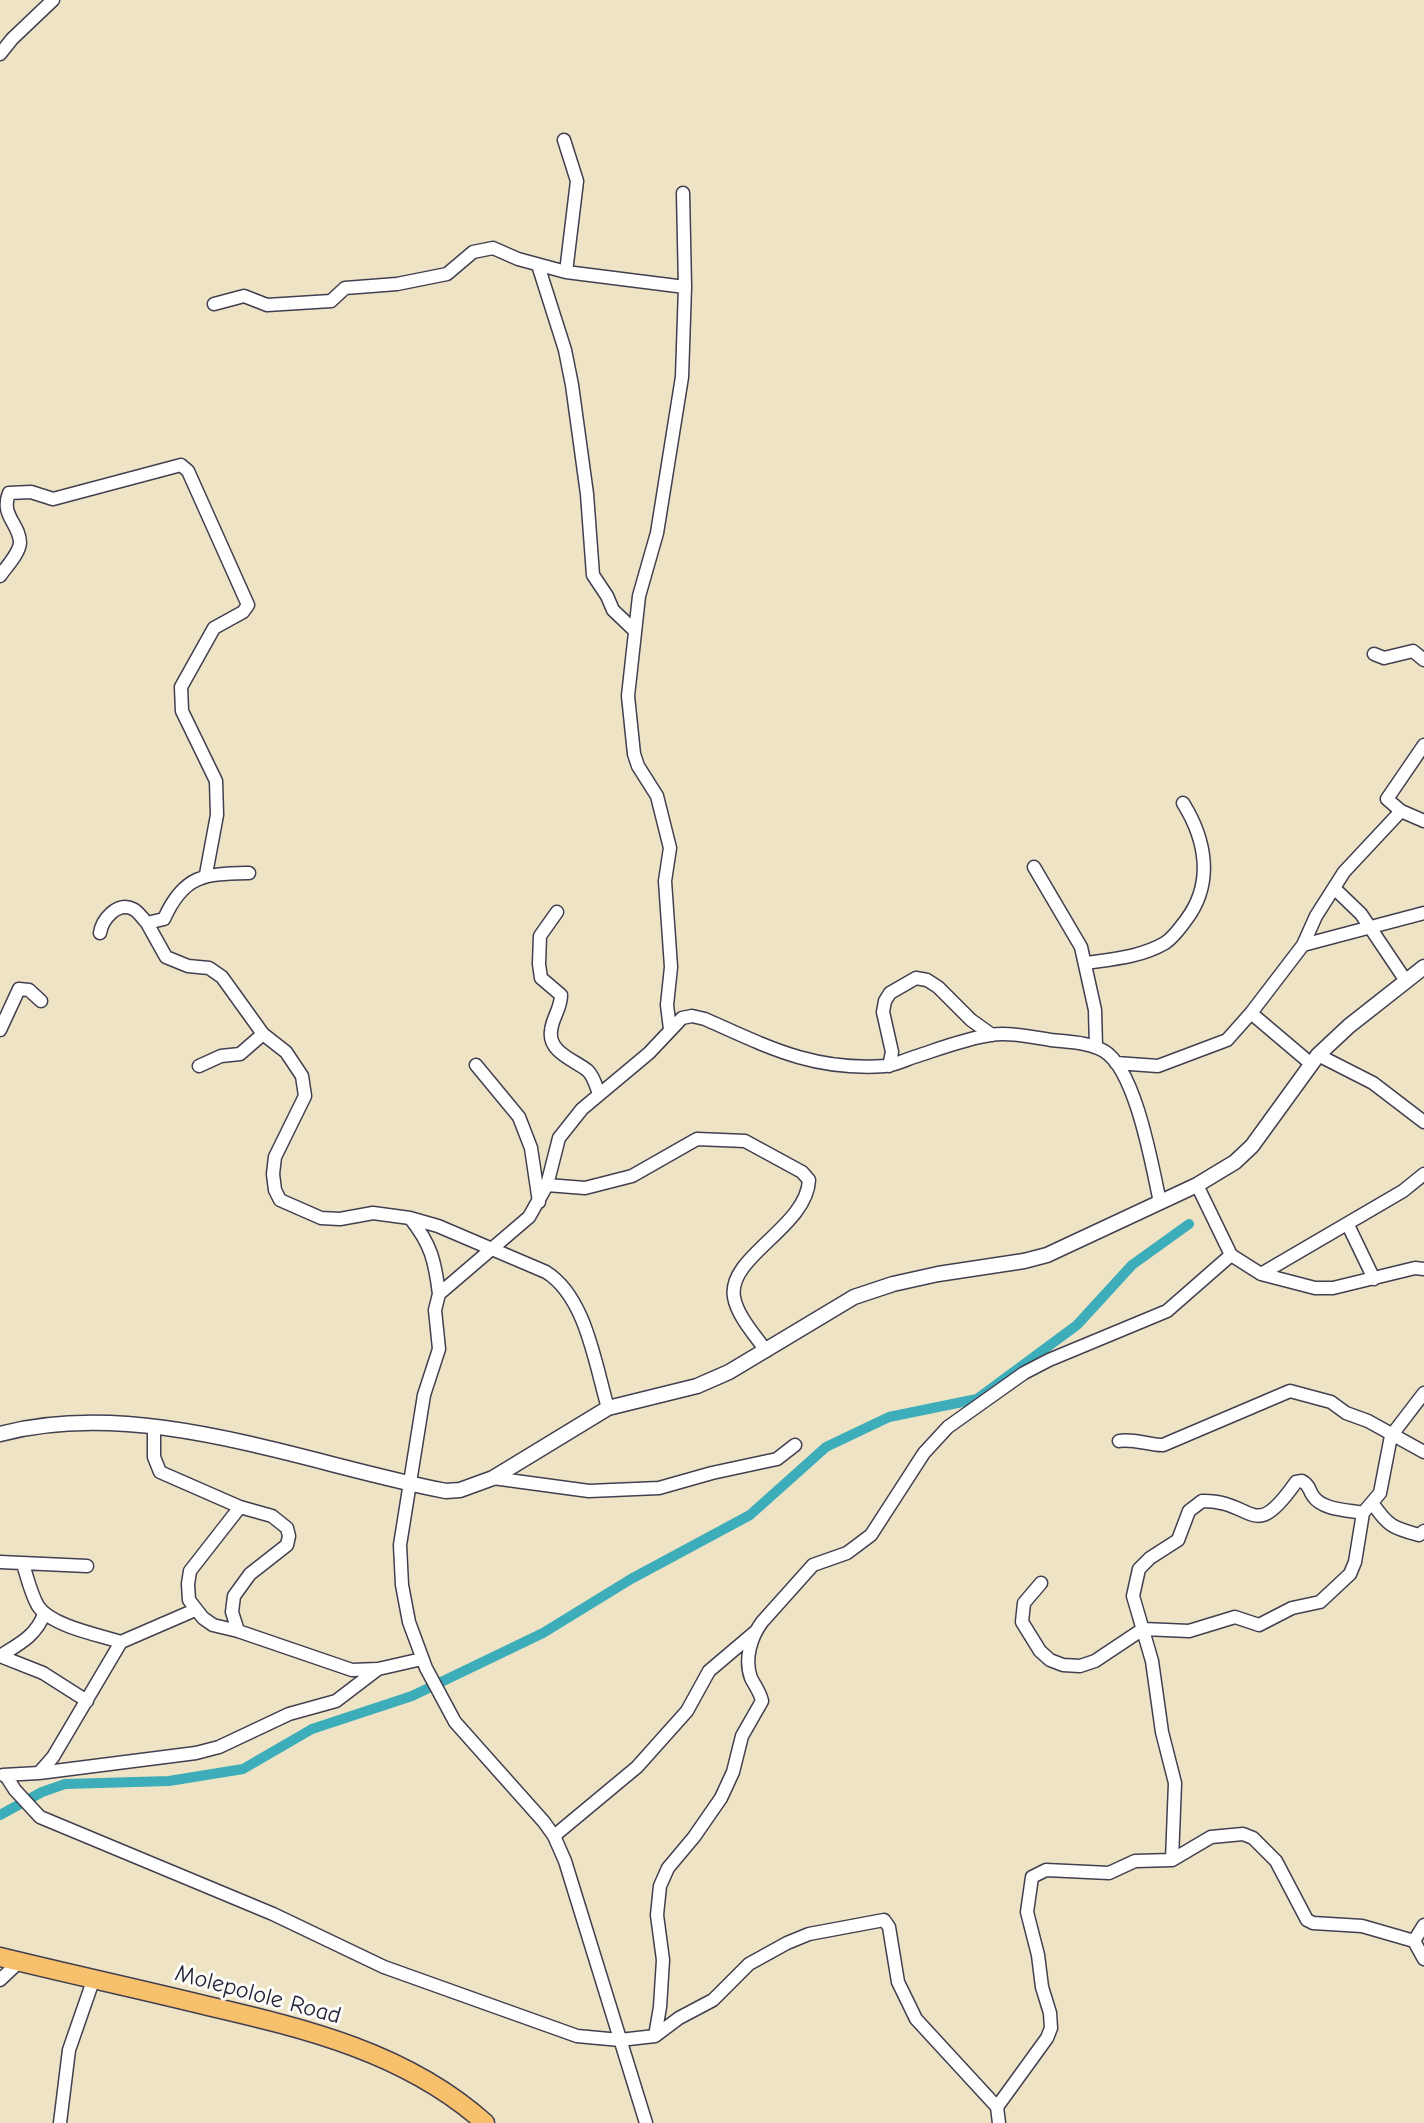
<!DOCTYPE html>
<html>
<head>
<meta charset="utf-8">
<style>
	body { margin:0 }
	canvas { display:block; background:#eee4c5 }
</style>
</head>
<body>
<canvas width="1424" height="2123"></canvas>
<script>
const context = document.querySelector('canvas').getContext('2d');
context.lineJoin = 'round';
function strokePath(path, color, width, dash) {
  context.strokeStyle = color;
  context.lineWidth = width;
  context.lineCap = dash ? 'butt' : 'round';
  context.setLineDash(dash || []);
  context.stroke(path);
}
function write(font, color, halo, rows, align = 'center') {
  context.font = font + ' "Comic Neue",sans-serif';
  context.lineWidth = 6;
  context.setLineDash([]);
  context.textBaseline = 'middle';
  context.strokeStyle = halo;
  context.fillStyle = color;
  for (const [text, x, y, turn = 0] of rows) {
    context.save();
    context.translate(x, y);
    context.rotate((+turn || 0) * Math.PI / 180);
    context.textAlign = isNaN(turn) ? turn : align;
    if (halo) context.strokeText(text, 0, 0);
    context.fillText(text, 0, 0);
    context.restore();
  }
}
const canal = new Path2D(`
	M0 1815 42 1792 65 1784 169 1781 243 1769 312 1729 412 1696 543 1633 631 1579 750 1515 826 1447 889 1417 977 1399 1077 1325 1132 1265 1189 1224`);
const minor = new Path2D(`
	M0 54 12 39 53 0
	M564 140 577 181 566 272
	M538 265 565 350 572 385 587 494 593 575 607 596 613 610 635 631
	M214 304 244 296 267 305 331 301 345 288 397 284 447 274 473 252 493 248 518 259 566 272 685 287
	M0 576C6 567 19 554 20 543 20 524 0 516 9 493L31 492 53 499 181 465 188 471 248 605 243 612 214 628 181 687 182 711 216 781 217 815 206 874
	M1374 654 1384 658 1413 651 1424 660
	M1424 745 1387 799 1401 811 1424 821
	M1034 867 1081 947 1095 1010 1096 1047
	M249 873C205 874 184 874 164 919L147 923 166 957 188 966 209 968 222 977 263 1034 286 1052 302 1076 305 1096 275 1157 273 1174 275 1190 280 1200 321 1218 340 1219 373 1213 410 1218 438 1226 546 1272C586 1297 595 1364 608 1408
	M1334 888 1361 914 1406 981
	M557 912 540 936 539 964 541 978 561 995C561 1009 552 1018 551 1031 548 1053 577 1061 588 1071 594 1077 596 1086 599 1094
	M100 933C102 920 117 901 133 909 138 911 143 919 147 923
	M1303 945 1424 913
	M1086 963C1113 959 1141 957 1165 943 1174 937 1180 928 1186 920 1214 883 1206 840 1183 803
	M1251 1013 1310 1063
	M670 1029 667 1005 671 967 665 881 670 848 657 796 638 766 634 754 628 696 639 596 657 533 682 377 685 287 683 193
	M0 1030 19 989 29 990 41 1001
	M1318 1055 1373 1083 1424 1122
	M1116 1063 1158 1066 1227 1040 1251 1013 1303 945 1316 916 1344 872 1401 811
	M476 1065 519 1117 531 1148 539 1202
	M199 1066 221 1056 240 1054 263 1034
	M889 1066 892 1052 883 1012 885 1001 890 993 916 978 927 980 938 987 971 1020 992 1035
	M547 1185 585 1188 632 1176 697 1139 745 1141 802 1172 809 1180C807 1227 727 1257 734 1297 737 1316 756 1336 766 1351
	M1197 1185 1231 1255 1261 1274 1315 1288H1333L1415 1268 1424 1269
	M410 1218C431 1244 435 1261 439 1294
	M1348 1225 1374 1279
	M1261 1274 1403 1191 1424 1174
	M154 1427V1457L160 1472 240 1507 272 1516 287 1528 289 1536 287 1545 250 1574 234 1596 232 1612 238 1631
	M1119 1441C1133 1438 1148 1445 1163 1445L1290 1391 1331 1402 1346 1413 1368 1421 1424 1452
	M493 1478 589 1491 659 1488 712 1473 777 1459 795 1445
	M1373 1504C1388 1526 1393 1528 1419 1535L1424 1531
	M240 1507 190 1571 188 1584 189 1600 203 1618 213 1625 238 1631 352 1670 378 1669 422 1659
	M0 1562 87 1566
	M23 1564C27 1577 31 1594 38 1606 51 1626 99 1635 121 1642
	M1041 1583 1024 1603 1022 1622 1040 1651 1050 1660 1063 1665 1080 1666 1095 1661 1143 1629 1189 1631 1235 1617 1259 1625 1292 1608 1320 1602 1350 1574 1355 1562 1363 1513 1380 1493 1391 1436 1424 1393
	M0 1656 43 1673 87 1701
	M0 1656C19 1644 36 1636 44 1614
	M39 1773 53 1757 121 1642 195 1610
	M3 1775 39 1773 196 1753 219 1747 289 1714 336 1701 378 1669
	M6 1776 15 1790 40 1817 273 1914 384 1967 577 2036 620 2040 655 2036 679 2018 713 2000 749 1964 787 1943 809 1934 884 1920 889 1927 898 1982 916 2019 997 2107 999 2123
	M554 1836 637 1767 687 1711 709 1671 755 1632
	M1172 1860 1175 1783 1162 1732 1152 1661 1133 1596 1139 1569 1150 1558 1178 1540 1189 1511 1202 1501C1255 1500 1252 1545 1296 1482L1302 1481C1310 1485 1308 1489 1313 1496 1322 1510 1348 1510 1363 1513
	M1414 1941 1424 1959
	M1414 1941 1424 1925
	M0 1980 19 1962
	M655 2036 660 2007 663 1960 657 1915 660 1886 668 1868 694 1837 721 1798 733 1772 742 1736 762 1701C760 1692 755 1686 751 1678 744 1659 751 1637 762 1622L813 1565 847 1553 871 1535 924 1453 948 1427 1024 1373 1049 1360 1167 1311 1231 1255
	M997 2107 1047 2038 1051 2028 1050 2013 1042 1987 1038 1955 1027 1912 1032 1877 1046 1870 1109 1873 1135 1861 1172 1860 1211 1837 1243 1834 1253 1838 1276 1861 1307 1920 1313 1923 1362 1926 1414 1941
	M60 2123 69 2050 94 1978
	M646 2123 565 1861 554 1836 544 1822 455 1722 426 1668 409 1622 402 1585 400 1545 424 1395 439 1349 435 1310 439 1294 529 1217 547 1185 559 1138 582 1109 649 1053 682 1018 692 1016 705 1019C768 1047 813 1071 885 1066 895 1065 905 1060 914 1057 939 1049 964 1039 990 1035 1010 1032 1031 1037 1051 1040 1068 1042 1089 1042 1104 1051 1136 1070 1152 1166 1160 1202`);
const tertiary = new Path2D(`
	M0 1434C143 1396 305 1464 446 1491L460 1490 493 1478 608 1408 697 1386 729 1372 854 1297 893 1284 938 1274 1024 1261 1047 1255 1197 1185 1235 1162 1252 1146 1318 1055 1349 1026 1424 967`);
const primary = new Path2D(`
	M0 1957C69 1974 139 1989 208 2006 307 2029 407 2053 485 2123`);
const streetNames = [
	["Molepolole Road",258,1995,15]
];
strokePath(canal, '#3dadb9', 10);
strokePath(minor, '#413f50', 15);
strokePath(tertiary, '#413f50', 17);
strokePath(primary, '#413f50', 21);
strokePath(minor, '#fff', 12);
strokePath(tertiary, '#fff', 14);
strokePath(primary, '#f7c06c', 18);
write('24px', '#22223b', '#fdfcf7', streetNames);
</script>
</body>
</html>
